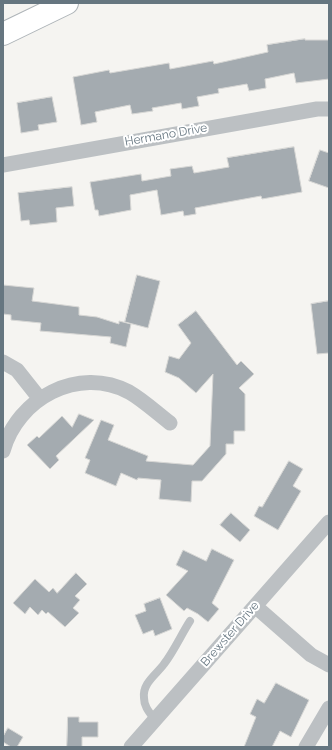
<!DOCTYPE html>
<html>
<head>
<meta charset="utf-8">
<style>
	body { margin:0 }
	#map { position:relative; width:332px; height:750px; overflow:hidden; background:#f5f4f1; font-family:Raleway,sans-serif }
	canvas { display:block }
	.frame { position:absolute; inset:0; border:4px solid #667680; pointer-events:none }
</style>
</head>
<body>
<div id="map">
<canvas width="332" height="750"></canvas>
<div class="frame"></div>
</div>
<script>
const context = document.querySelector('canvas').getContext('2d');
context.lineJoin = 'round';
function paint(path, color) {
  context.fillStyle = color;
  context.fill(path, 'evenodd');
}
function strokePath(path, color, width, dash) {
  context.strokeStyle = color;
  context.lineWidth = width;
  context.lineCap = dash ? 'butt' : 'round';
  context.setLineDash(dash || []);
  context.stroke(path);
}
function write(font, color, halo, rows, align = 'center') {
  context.font = font + ' Raleway,sans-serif';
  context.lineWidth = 4;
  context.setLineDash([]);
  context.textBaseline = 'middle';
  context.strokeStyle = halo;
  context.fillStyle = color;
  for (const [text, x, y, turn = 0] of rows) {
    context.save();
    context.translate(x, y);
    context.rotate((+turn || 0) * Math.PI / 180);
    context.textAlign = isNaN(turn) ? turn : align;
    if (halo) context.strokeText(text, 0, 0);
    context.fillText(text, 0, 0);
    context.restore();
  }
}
const building = new Path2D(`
	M305 39V40H329V79L296 83 294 73 265 79 266 88 249 91 247 84 218 89 219 93 197 97 199 106 182 109 181 103 152 108 153 111 132 114 130 105 95 112 97 122 81 125 73 77 109 70 110 73 169 63 170 69 213 61 214 64 268 52 267 45Z
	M52 97 57 122 38 125 39 130 21 133 17 103Z
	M294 147 302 192 262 199 261 196 195 208 196 214 184 216 183 211 161 215 157 190 130 195 131 210 99 216 98 210H95L90 182 141 174 142 181 171 176 170 169 192 166 194 173 229 167 227 158Z
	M320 150 329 153V188L309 181Z
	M72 187 74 206 56 208 57 222 30 225 29 220 21 221 18 193Z
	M137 275 160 281 148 328 125 322Z
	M3 285 34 288 32 301 79 307V315L97 317 119 324V321L131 324 126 347 110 343 111 337 40 331 41 323 11 320V315L3 314Z
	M329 301V353L317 354 311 304Z
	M196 311 237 365 241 361 254 374 239 388 245 394V431H234V444H226V454L202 481H192L191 502 159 499 161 480 138 478 137 480 121 473 116 486 85 473 90 460 85 458 101 420 114 425 108 440 148 456 146 461 193 465 210 446 213 374 196 393 179 378 165 372 169 356 179 359 191 343 178 325Z
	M79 414 94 420 56 456 59 460 50 469 27 445 37 436 39 438 62 416 72 427Z
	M289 461 303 469 293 486 301 491 278 530 254 516 259 506 262 507Z
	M231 513 250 530 240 542 220 525Z
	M212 549 234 560 212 603 219 609 208 622 198 614 187 608 184 611 166 595 188 571 176 565 183 550 206 561Z
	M76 573 87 584 75 596 80 600 73 608 79 613 65 627 48 612 46 614 42 610 38 615 30 607 25 614 13 603 35 579 49 592 53 588 57 593Z
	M160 598 172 629 155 636 153 630 143 634 135 615 146 611 144 604Z
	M276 683 309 700 291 737 280 731 272 747H244L256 717 250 714 257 699 264 703Z
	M68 717H79V722H98V737H82V747H67Z
	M8 728 23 737 17 747H11L3 742V737Z`);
const lane = new Path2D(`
	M155 720C150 713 144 707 144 698 142 683 157 674 164 664 174 651 181 635 190 621`);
const street = new Path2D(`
	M3 165 317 109H329
	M3 362 17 370 40 399
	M3 451C17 399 78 365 129 392 143 400 157 413 170 423
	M255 606 311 655 329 665
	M131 747 329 522
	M306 747 329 708`);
const secondary = new Path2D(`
	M3 34 67 3`);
const streetNames = [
	["Hermano Drive",166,135,-10],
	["Brewster Drive",230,634,-49]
];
paint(building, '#a4abb0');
strokePath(building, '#d6d6d4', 1);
strokePath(secondary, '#aeb4b8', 24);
strokePath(lane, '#bcc0c3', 8);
strokePath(street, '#bcc0c3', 15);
strokePath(secondary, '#fff', 22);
write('12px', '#667680', '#fff', streetNames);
</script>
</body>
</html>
